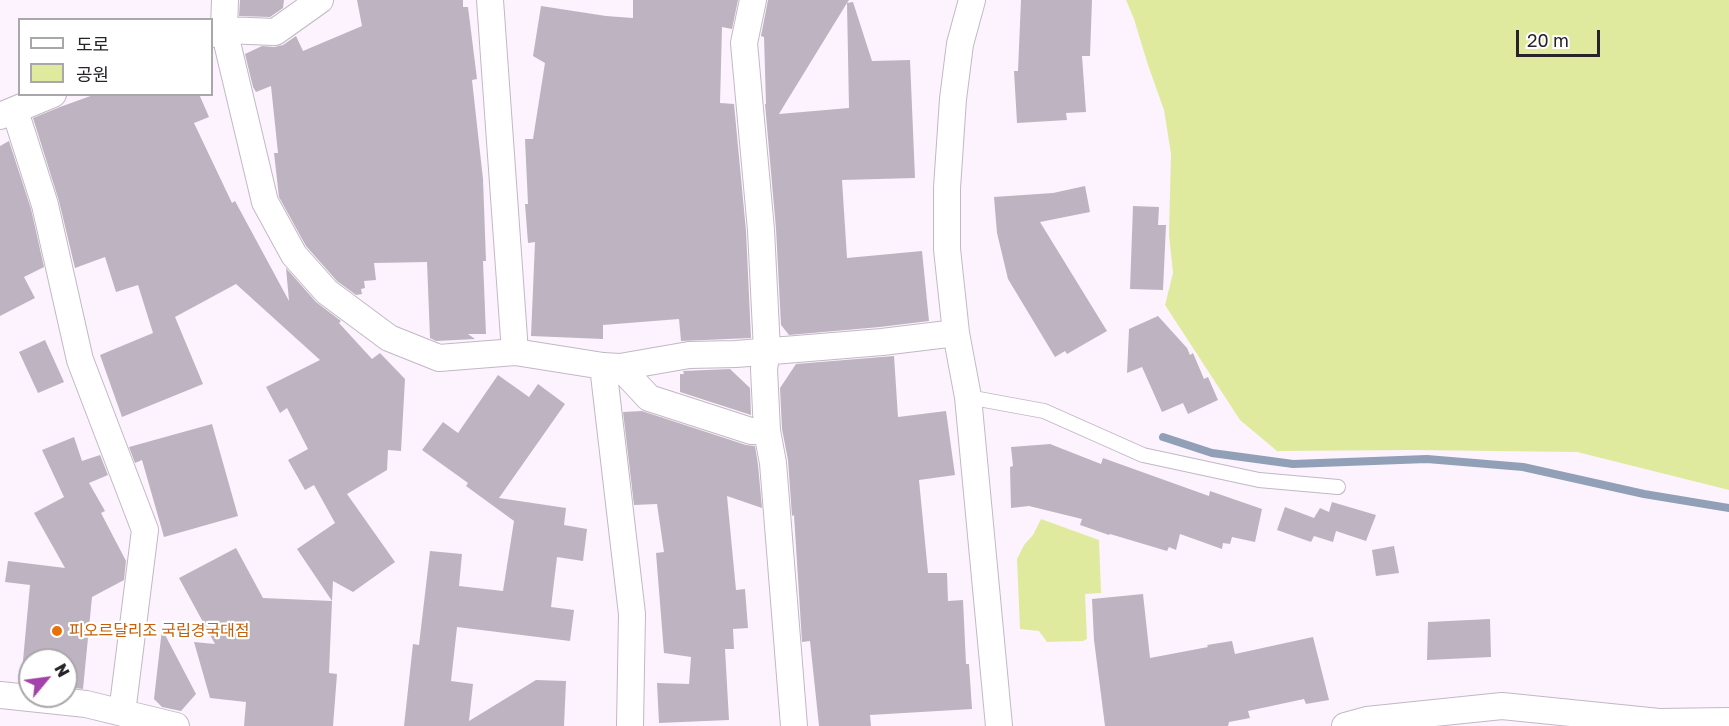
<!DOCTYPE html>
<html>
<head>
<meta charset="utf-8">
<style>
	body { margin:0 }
	#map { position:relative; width:1729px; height:726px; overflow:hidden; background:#fcf3fe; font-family:"Golos Text","Noto Sans KR",sans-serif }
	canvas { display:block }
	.legend { position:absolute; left:18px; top:18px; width:195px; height:78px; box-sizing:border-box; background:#fff; border:2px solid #a9a7a9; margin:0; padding:8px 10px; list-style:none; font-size:18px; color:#272328 }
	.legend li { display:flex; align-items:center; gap:12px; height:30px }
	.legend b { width:30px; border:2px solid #a9a7a9 }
	.north { position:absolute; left:18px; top:648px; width:60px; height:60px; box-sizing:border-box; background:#fff; border:2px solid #a9a7a9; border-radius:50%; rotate:61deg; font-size:16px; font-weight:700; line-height:24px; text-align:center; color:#272328 }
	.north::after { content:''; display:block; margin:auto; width:21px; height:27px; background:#a342a9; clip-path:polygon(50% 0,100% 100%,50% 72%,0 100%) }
	.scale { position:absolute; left:1516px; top:30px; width:84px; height:27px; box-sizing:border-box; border:3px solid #272328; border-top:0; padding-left:8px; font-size:18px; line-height:21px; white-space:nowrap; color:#272328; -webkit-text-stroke:4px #fff; paint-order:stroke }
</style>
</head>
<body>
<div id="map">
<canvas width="1729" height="726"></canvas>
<ul class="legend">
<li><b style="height:8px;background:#fff"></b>도로</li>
<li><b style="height:16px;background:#e0ea9e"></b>공원</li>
</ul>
<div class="north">N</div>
<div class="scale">20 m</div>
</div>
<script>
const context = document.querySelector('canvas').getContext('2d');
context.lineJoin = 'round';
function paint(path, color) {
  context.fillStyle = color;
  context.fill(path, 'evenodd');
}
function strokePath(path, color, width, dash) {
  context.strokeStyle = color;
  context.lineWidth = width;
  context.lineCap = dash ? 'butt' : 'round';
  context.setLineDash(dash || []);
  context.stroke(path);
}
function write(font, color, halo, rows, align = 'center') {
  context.font = font + ' "Golos Text","Noto Sans KR",sans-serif';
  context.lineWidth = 4.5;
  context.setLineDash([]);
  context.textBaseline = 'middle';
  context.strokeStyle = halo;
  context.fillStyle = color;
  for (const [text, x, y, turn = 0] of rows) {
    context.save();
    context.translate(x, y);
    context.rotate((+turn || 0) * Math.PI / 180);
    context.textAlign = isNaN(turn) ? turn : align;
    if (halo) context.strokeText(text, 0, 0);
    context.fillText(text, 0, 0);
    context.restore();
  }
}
const green = new Path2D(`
	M1126 0H1729V490L1577 452 1413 450 1277 451 1240 420 1165 305 1173 273 1169 235 1171 154 1164 110 1148 65 1134 19Z
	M1041 519 1099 540 1101 593 1085 594 1087 639 1083 641 1047 642 1039 631 1020 629 1017 559 1024 545 1033 535Z`);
const stream = new Path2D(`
	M1163 437 1212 453 1293 464 1427 459 1523 467 1644 494 1729 508`);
const building = new Path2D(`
	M240 0H284L283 8 270 17 239 16Z
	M357 0H463V7H468L477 79 472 80 483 179 486 261H483L486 334H468L475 339 436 341 430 338 427 262 374 263 376 280 364 281 365 288 361 289 362 294 356 295 337 281 306 246 279 197 274 153H278L271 86 256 92 253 87 245 54 262 46 274 47 283 45 296 36 303 51 362 26Z
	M633 0H738L732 29 722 27 720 103 734 104 746 231 751 338 681 341 679 319 603 325V339L531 336 535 242 528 243 525 204H528L525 139H533L545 63 533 56 541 6 606 16 633 18Z
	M768 0H849L847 3 853 2 872 61 910 60 915 178 842 180 847 258 922 251 929 321 880 327 789 335 781 325 776 229 765 104H766L764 37 761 36ZM847 3 849 108 779 114 785 104Z
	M1021 0H1092L1090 56H1082L1086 112 1066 113 1067 120 1017 123 1014 71H1018Z
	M96 94H199L209 117 194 123 232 203 235 201 289 301 286 268 316 302 341 321 339 323 372 359 380 353 405 379 401 451 388 450 387 470 347 494 395 562 353 592 333 581 332 601 297 549 335 523 314 485 305 490 288 460 308 449 287 408 280 413 266 387 320 360 236 284 175 317 203 384 122 417 100 355 153 333 138 285 116 292 105 257 75 268 59 201 33 118 60 107Z
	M9 141 31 209 44 267 24 277 35 298 0 316V146Z
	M1085 186 1090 212 1040 222 1107 331 1067 354 1065 351 1055 357 1008 279 997 233 994 197 1053 193Z
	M1133 206 1159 207 1158 225H1166L1163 290 1130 289Z
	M1158 316 1187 348 1190 355 1193 353 1204 379 1208 377 1218 400 1188 414 1183 403 1162 412 1142 367 1127 373 1129 329Z
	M45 340 64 382 38 393 19 352Z
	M894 356 898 417 946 411 955 475 919 480 928 573H947L948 601 963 600 966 664H969L972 709 870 715 871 726H819L810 641 802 642 794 515 792 516 788 460 782 429 780 388 796 364Z
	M730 369 750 388 751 415 680 392V374H684L683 371Z
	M498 375 529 397 538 384 565 404 499 498 566 508 564 525 587 529 583 561 557 557 551 607 574 610 570 641 457 627 451 681 473 684 469 721 536 680 566 681 564 726H404L413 644 419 645 430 551 462 554 459 586 503 591 514 521 466 486 468 483 422 450 443 422 458 433Z
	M642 411 746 445 755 446 758 465 762 508 727 496 736 590 745 589 748 628 733 629 734 649H725L729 720 659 723 657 683 689 684 691 657 664 653 656 553 664 552 657 504 634 505 623 412Z
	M212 424 238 516 164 537 142 460 135 463 129 447Z
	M74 437 82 461 100 455 108 475 89 483 105 511 101 513 126 561 124 580 92 597 83 689 66 687V660H30V683L21 682 30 585 5 582 8 561 65 568 34 513 64 497 42 450Z
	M1050 444 1101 464 1103 458 1209 496 1210 491 1262 509 1255 542 1232 537 1230 544 1223 543 1222 549 1180 534 1176 550 1169 547 1167 551 1110 534 1109 535 1080 525 1082 519 1029 506 1011 508 1010 467 1013 466 1011 447Z
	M1332 502 1376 515 1366 541 1336 531 1333 542 1314 536 1311 542 1277 530 1285 507 1314 518 1320 508 1329 512Z
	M1394 546 1399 573 1376 576 1372 550Z
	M236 548 263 598 332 601 329 673 337 674 333 726H244L246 702 210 698 194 642 215 644 179 578Z
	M1143 594 1150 658 1208 647 1207 645 1232 641 1235 654 1313 637 1329 700 1306 704 1304 699 1248 711 1250 718 1229 722 1228 726H1105L1094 640 1092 599Z
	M1490 619 1491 657 1427 660 1428 622Z
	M162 629 196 694 181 711 162 707 154 699Z`);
const lane = new Path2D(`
	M968 397 1044 411 1143 455 1259 480 1338 487`);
const street = new Path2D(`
	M225 0 224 30 265 202 294 255 327 292 389 338 439 358 515 352 603 366 620 367 649 398 751 431H767L773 463 794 726
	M490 0 515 352
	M753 0 744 43 761 230 767 350 764 369 767 431
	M972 0 960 44 953 99 947 188V249L956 333 968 397 999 726
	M212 34 224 30 275 32 320 0
	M15 111 45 205 80 360 145 530 122 713
	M0 116 53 94
	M603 366 632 614 630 726
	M620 367 689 355 736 354 882 342 956 333
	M0 695 86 704 176 726
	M1345 726 1367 720 1502 706 1659 722 1729 721`);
const markers = [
	[57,631,6,"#e8710a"]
];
const foodNames = [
	["피오르달리조 국립경국대점",69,631]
];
paint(green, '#e0ea9e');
strokePath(stream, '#919fb7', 8);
paint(building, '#beb4c1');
strokePath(lane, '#c2b8c5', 16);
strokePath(street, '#c2b8c5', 28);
strokePath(lane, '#fff', 14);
strokePath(street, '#fff', 26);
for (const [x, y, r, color] of markers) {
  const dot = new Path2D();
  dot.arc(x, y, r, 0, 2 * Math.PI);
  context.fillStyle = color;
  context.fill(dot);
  strokePath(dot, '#fff', 2);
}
write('16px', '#c56008', '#fff', foodNames, 'left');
</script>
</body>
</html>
